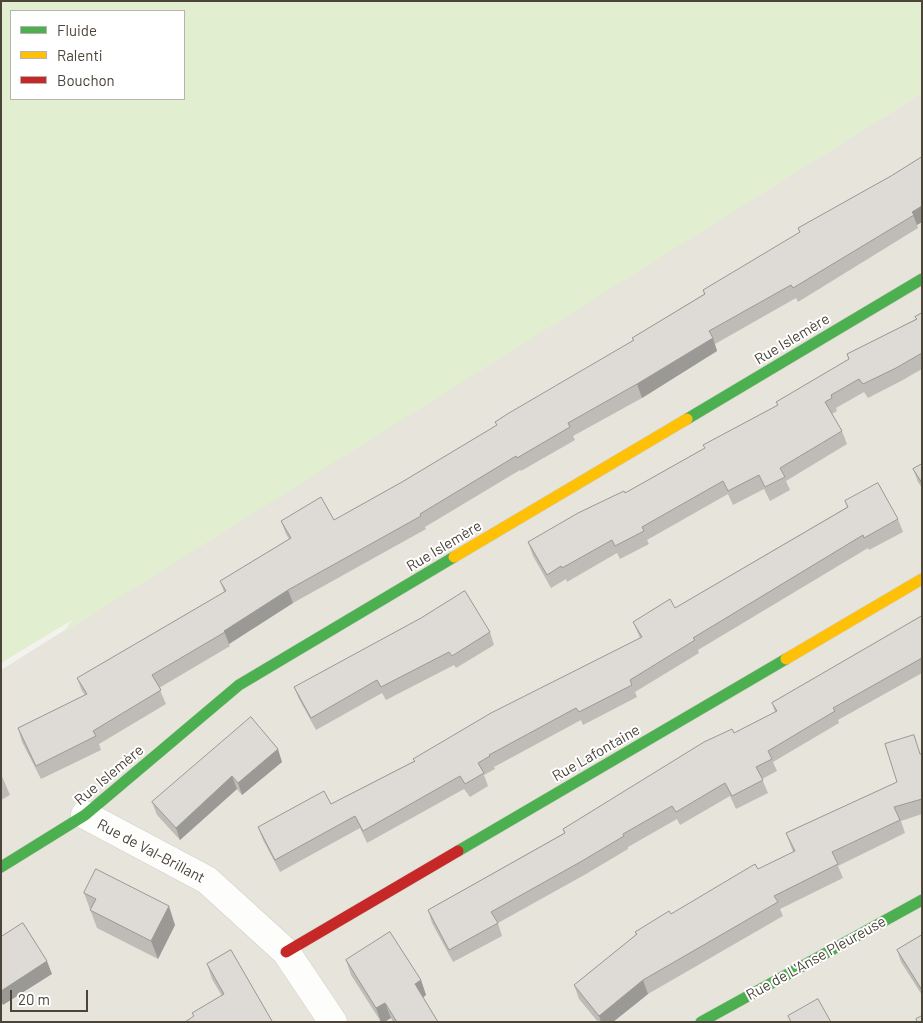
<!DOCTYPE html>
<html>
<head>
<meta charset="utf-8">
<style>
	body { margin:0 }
	#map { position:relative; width:923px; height:1023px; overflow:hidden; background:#f4f2ee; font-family:Barlow,sans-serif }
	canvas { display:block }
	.frame { position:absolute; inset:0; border:2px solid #4b4439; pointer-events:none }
	.legend { position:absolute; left:10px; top:10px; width:175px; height:90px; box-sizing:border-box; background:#fff; border:1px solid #b7b4b0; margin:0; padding:6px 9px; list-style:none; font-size:15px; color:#4b4439 }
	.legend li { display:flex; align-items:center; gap:10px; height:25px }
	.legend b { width:25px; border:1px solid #b7b4b0 }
	.scale { position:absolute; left:10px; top:990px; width:78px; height:22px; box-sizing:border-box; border:2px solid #4b4439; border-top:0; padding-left:6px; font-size:15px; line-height:18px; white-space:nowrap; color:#4b4439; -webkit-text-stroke:4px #fff; paint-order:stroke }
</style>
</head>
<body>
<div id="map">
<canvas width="923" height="1023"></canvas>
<div class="frame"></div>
<ul class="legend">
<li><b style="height:6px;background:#4caf50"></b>Fluide</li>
<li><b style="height:6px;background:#ffc107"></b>Ralenti</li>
<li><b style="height:6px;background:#c62828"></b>Bouchon</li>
</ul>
<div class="scale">20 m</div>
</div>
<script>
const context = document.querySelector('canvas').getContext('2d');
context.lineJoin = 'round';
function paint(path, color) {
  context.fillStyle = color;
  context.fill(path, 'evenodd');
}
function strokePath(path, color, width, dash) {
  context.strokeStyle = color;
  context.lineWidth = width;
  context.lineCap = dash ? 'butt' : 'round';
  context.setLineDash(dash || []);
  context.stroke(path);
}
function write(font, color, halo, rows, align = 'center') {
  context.font = font + ' Barlow,sans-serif';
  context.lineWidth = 4;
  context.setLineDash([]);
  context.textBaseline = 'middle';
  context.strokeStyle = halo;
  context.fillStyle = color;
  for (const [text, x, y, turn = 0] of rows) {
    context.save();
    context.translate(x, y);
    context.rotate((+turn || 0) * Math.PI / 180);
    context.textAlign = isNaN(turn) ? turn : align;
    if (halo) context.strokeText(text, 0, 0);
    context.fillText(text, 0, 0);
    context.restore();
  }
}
const residential = new Path2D(`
	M922 93V1022H1V670Z`);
const green = new Path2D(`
	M1 1H922V93L63 633 72 620 1 663ZM11 11H184V99H11Z`);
const street = new Path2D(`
	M85 815 207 880 286 952 333 1022`);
const fast = new Path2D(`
	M687 419 922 279
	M458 851 786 659
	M1 867 85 815 239 685 454 557
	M701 1022 922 900`);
const slow = new Path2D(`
	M454 557 687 419
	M786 659 922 579`);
const jam = new Path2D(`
	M286 952 458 851`);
const wall = new Path2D(`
	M922 157V222L917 225 918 228 798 302 796 298 715 344 717 351 642 398 573 436 575 440 521 471 520 470 425 527 426 529 293 603 229 644 230 646 159 688 166 704 99 744 101 750 41 779 22 742 18 728 85 695 82 691 77 678 224 592 220 581 289 539 286 534 281 521 334 520 402 482 497 425 495 422 633 341 632 338 704 294 703 290 800 233 798 228 891 176Z
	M922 313V369L901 381 868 398 864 392 836 408 837 411 832 414 842 431 847 444 786 481 790 490 770 501 764 489 733 505 728 494 647 540 649 544 620 559 617 553 567 582 566 579 551 588 533 556 528 542 625 493 705 448 703 445 778 405 776 402 849 359 847 354 916 319 915 317Z
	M922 464V488L918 482 913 469Z
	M845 501 898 519 903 532 869 550 868 548 698 650 699 653 635 692 637 697 583 725 581 720 494 767 495 769 484 775 488 786 470 797 464 789 367 843 360 828 280 872 263 840 258 827 331 804 414 761 640 638 633 622 675 608 847 507Z
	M922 616V673L838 720 839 723 773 762 777 771 762 779 768 793 736 809 730 796 680 825 677 819 628 847V849L586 874 498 923 502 936 453 962 432 923 428 910 564 833 563 829 734 733 775 712 772 703Z
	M490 632 494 645 456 668 454 665 386 700 382 693 316 730 299 699 294 687Z
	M921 754H922V814L901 821 905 833 838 866 843 878 780 909 783 916 648 994 613 1022H598L579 999 574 985 636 935 635 932 793 852 786 833 897 782Z
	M282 762 242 795 237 789 180 840 157 815 152 802Z
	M1 774 10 795 1 800Z
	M84 893 175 925 158 959 97 928Z
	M922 935V995L901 962 897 950Z
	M231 950 272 1022H185L194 1017 192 1013 222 996 212 979 207 964Z
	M346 960 421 980 426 995 423 997 438 1022H393L391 1018 384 1022H381L351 975Z`);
const shadedWall = new Path2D(`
	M922 206V222L917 225 912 212Z
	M713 338 717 351 642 398 637 384Z
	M288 590 293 603 229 644 224 631Z
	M278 749 282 762 242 795 238 783Z
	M232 776 237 789 180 840 176 828Z
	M169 906 175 925 158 959 151 941Z
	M47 961 52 974 3 1005 1 1001V991Z
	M421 980 426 995 421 999 415 984Z
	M643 980 648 994 613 1022H601L599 1016Z
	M385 1003 391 1018 384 1022H381L376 1008Z`);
const building = new Path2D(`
	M922 157V206L912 212 914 215 793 288 791 285 709 331 713 338 637 384 568 423 570 427 517 458 516 456 420 514 421 516 288 590 224 631 225 632 152 675 161 690 93 731 96 736 36 766 18 728 87 694 77 678 226 591 220 581 291 538 281 521 321 497 334 520 402 482 497 425 495 422 509 413 634 340 632 338 705 294 703 290 800 232 798 228 891 176Z
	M922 313V353L896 368 863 384 859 379 831 395 832 398 825 402 842 431 780 468 785 477 765 487 759 475 728 491 723 481 642 527 644 531 615 546 612 540 562 568 561 566 547 575 528 542 578 513 624 491 625 493 705 448 703 445 778 405 776 402 849 359 847 354 917 319 915 317Z
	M922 464V483L913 469Z
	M878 483 898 519 864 538 863 535 693 638 695 640 630 680 632 685 579 712 576 708 489 755 490 756 478 763 484 773 465 784 460 776 363 831 355 816 275 860 258 827 324 791 331 804 415 761 413 759 491 713 642 637 633 622 670 599 675 608 848 507 845 501Z
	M465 591 490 632 452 656 449 652 381 687 377 680 311 718 294 687 421 618Z
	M922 616V658L833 708 835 711 768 751 772 759 756 767 763 780 732 796 725 783 676 812 672 806 623 834 624 836 582 861 491 912 498 923 449 950 428 910 565 833 563 829 704 742 732 729 734 733 777 711 772 703Z
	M251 717 278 749 238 783 232 776 176 828 152 802Z
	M914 735 920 754H922V799L894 807 900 820 832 852 838 864 774 896 778 902 643 980 599 1016 574 985 637 934 635 932 669 911 671 914 755 864 758 869 795 851 786 833 897 782 885 744Z
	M96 869 169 906 151 941 90 910 96 899 84 893Z
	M23 923 47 961 1 991V937Z
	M390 932 421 980 415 984 438 1022H397L385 1003 376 1008 346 960Z
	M922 935V990L897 950Z
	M231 950 272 1021 270 1022H185L194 1016 192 1013 224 994 207 964Z
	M818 999 831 1022H791L788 1016Z
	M922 1016V1022H917L916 1019Z`);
const streetNames = [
	["Rue Islemère",792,339,-31],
	["Rue Islemère",444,546,-31],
	["Rue Lafontaine",596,753,-30],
	["Rue Islemère",109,775,-40],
	["Rue de Val-Brillant",151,851,28],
	["Rue de L'Anse Pleureuse",816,958,-29]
];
paint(residential, '#e7e4dc');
paint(green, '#e1eecf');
strokePath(street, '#d2d0cb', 29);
strokePath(fast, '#d3cfc5', 12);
strokePath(slow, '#d3cfc5', 12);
strokePath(jam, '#d3cfc5', 12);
strokePath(street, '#fdfdfc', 28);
strokePath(fast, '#4caf50', 11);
strokePath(slow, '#ffc107', 11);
strokePath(jam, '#c62828', 11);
paint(wall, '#bfbcb8');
paint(shadedWall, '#9b9996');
paint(building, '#dedbd6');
strokePath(building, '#9b9996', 1);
write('15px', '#4b4439', '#fff', streetNames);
</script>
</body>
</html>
